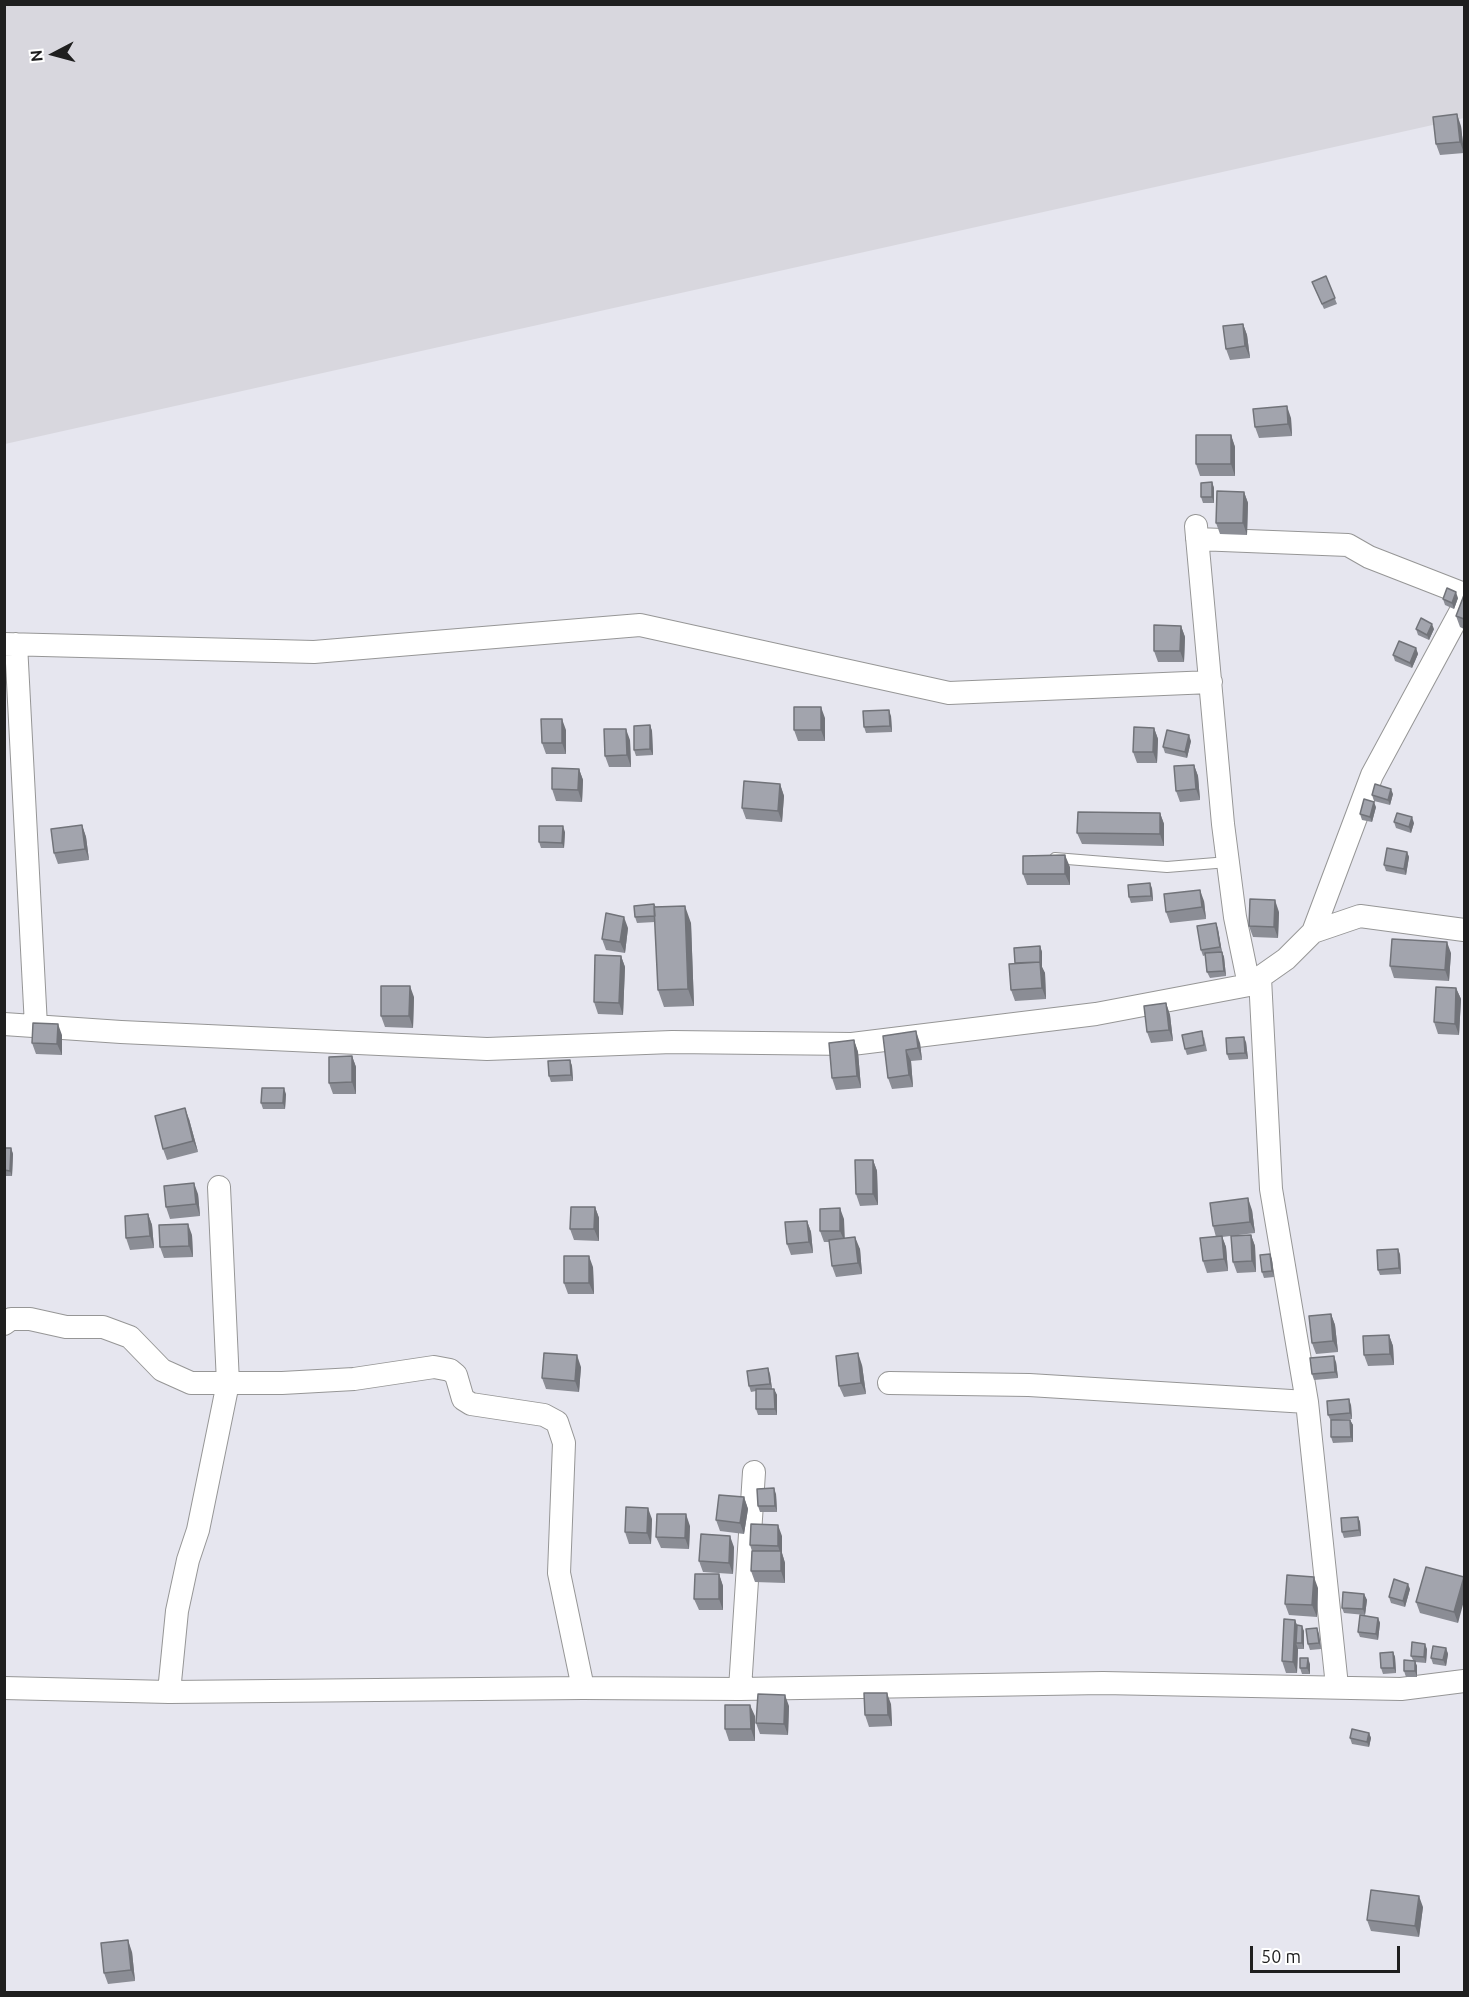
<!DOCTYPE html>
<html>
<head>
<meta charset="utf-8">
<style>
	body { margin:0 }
	#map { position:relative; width:1469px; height:1997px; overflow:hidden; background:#e6e6ef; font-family:Ubuntu,sans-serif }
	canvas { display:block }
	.frame { position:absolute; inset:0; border:6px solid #1f1f1f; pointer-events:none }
	.north { position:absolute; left:24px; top:24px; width:60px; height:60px; -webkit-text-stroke:4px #fff; paint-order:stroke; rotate:264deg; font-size:16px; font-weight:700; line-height:24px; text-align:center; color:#1f1f1f }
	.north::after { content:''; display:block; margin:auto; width:21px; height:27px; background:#1f1f1f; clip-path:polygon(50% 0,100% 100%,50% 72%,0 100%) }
	.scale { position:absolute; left:1250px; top:1946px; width:150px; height:27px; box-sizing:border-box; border:3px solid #1f1f1f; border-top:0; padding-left:8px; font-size:18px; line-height:21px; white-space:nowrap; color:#1f1f1f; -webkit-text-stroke:4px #fff; paint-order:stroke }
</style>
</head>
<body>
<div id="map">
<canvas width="1469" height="1997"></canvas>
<div class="frame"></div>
<div class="north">N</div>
<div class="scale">50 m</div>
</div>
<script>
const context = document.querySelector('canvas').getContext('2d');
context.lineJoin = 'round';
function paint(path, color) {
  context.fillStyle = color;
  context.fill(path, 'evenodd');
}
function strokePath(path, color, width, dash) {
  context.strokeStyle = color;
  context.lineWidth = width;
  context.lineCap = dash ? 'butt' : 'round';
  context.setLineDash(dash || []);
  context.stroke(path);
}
const airport = new Path2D(`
	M4 5H1464V118L5 444Z`);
const service = new Path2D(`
	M1055 858 1167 867 1228 862`);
const minor = new Path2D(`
	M1197 539 1348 545 1369 557 1464 594
	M4 644 314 652 640 625 949 693 1211 682
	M16 644 36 1026
	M1313 932 1372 775 1464 605
	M1260 978 1271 1189 1307 1402 1337 1686
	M1249 985 1286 959 1313 932 1360 916 1464 930
	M4 1024 121 1032 487 1049 672 1042 852 1044 1096 1014 1249 985 1235 917 1223 824 1196 526
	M4 1324 11 1319H30L66 1327H103L130 1337 162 1370 191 1383H228L219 1187
	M889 1383 1029 1385 1307 1402
	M4 1688 169 1692 583 1688 740 1689 1103 1683 1401 1689 1464 1681
	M740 1689 754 1472
	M169 1692 177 1611 188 1560 198 1530 228 1383H282L354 1379 434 1367 450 1370 456 1375 463 1399 471 1404 544 1415 557 1422 564 1443 559 1573 583 1688`);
const wall = new Path2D(`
	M1461 126 1464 153 1440 155 1436 144Z
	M1326 276 1337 304 1324 309 1312 282Z
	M1243 324 1247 335 1250 358 1230 360 1226 349Z
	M1291 418 1292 436 1259 438 1255 427Z
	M1231 435 1235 447V476H1200L1196 464Z
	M1212 482 1214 488V503H1203L1201 497Z
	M1244 492 1248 503 1247 535 1220 534 1216 523Z
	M1464 595V629L1460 627 1456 616Z
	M1458 598 1454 609 1445 605 1443 599Z
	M1181 626 1185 637 1184 662H1158L1154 651Z
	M1416 629H1434L1429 640 1418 635Z
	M1416 648 1418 654 1412 668 1395 661 1393 655Z
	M891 716 892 732 866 733 864 727Z
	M825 718V741H798L794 730Z
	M650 725 652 731 653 755 636 756 634 750Z
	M1154 728 1158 739 1157 763H1137L1133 752Z
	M566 730V754H546L542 743Z
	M630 740 631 767H609L605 756Z
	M1191 741 1187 758 1165 753 1163 747Z
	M1194 765 1198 776 1200 800 1180 802 1176 791Z
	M579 769 583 780 582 802 556 801 552 789Z
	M780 784 784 796 782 822 746 819 742 808Z
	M1393 794 1390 805 1374 801 1372 795Z
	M1376 807 1372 822 1362 820 1360 814Z
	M1160 813 1164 824V846L1082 844 1077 833Z
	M1394 822 1414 823 1411 833 1396 828Z
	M82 825 86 837 89 860 58 864 54 853Z
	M565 832 564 848H541L539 842Z
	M1407 852 1409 857 1406 875 1386 871 1384 865Z
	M1070 867V885H1027L1023 874Z
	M1152 888 1153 901 1131 903 1129 897Z
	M1204 901 1206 919 1170 923 1166 912Z
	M654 904 656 907 691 923 694 1006 664 1007 658 990 655 922 637 923 635 917Z
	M1279 912 1278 938 1253 937 1249 926Z
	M1216 923 1218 929 1222 952 1224 957 1226 976 1210 978 1207 972 1206 955 1203 956 1201 950Z
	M628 928 625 953 606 950 602 939Z
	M1040 946 1042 952V967L1045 973 1046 999 1015 1001 1011 990 1015 963Z
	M1451 953 1449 981 1394 978 1390 966Z
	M621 956 625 967 623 1015 598 1014 594 1002Z
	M1456 988 1461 999 1459 1035 1438 1034 1434 1022Z
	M414 997 413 1028 385 1027 381 1016Z
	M1166 1003 1170 1015 1173 1041 1151 1043 1147 1032Z
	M62 1035V1055L36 1054 32 1043Z
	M883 1036 920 1043 922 1060 911 1061 913 1087 892 1089 888 1078Z
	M1204 1037 1207 1051 1187 1055 1185 1049Z
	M854 1040 858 1052 861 1088 836 1090 832 1078Z
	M1246 1042 1248 1059 1229 1060 1227 1054Z
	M352 1056 356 1067V1094H333L329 1083Z
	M570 1060 572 1066 573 1081 551 1082 549 1076Z
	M286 1094 285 1109H263L261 1103Z
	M189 1119 198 1152 167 1160 163 1149Z
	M4 1148H11L13 1154 12 1176H4Z
	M873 1160 877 1171 878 1205 860 1206 856 1194Z
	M198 1194 200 1216 170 1219 166 1207Z
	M595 1207 599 1218V1241L574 1240 570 1229Z
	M1252 1210 1255 1233 1222 1237 1226 1247 1228 1271 1207 1273 1203 1261 1216 1237 1213 1226Z
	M148 1214 152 1225 154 1248 130 1250 126 1238Z
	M844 1219V1238L860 1249 862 1274 836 1277 832 1266 829 1242H824L820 1231Z
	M807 1221 811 1232 813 1253 791 1255 787 1244Z
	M192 1235 193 1257 164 1258 160 1247Z
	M1251 1235 1255 1246 1256 1272 1237 1273 1233 1262Z
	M1270 1254 1272 1260 1274 1277 1264 1278 1262 1272Z
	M1400 1254 1401 1274 1380 1275 1378 1270Z
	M593 1267 594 1294H568L564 1283Z
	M1331 1314 1335 1325 1338 1352 1316 1354 1312 1343Z
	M1389 1335 1393 1346 1394 1365 1368 1366 1364 1355Z
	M1336 1362 1338 1378 1314 1380 1312 1374Z
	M862 1365 866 1394 844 1397 839 1386Z
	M581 1367 579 1392 546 1389 542 1378Z
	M770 1374 772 1389H774L777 1395V1415H758L756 1409V1391L751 1392 749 1386Z
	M1351 1405 1352 1419 1337 1420H1350L1353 1425V1442L1333 1443 1331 1437V1421L1328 1415Z
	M776 1494 777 1512H760L758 1506Z
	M744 1497 748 1509 744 1534 720 1531 716 1520Z
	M1358 1517 1360 1522 1361 1536 1344 1538 1342 1532Z
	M652 1519 651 1544H629L625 1532Z
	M690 1526 689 1549 661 1548 656 1537Z
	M782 1536V1553L785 1563V1583L755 1582 751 1571 752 1551 750 1545Z
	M734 1547 733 1574 703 1572 699 1561Z
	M719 1574 723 1586V1610H699L694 1599Z
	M1464 1577 1458 1623 1420 1613 1416 1602Z
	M1318 1588 1317 1617 1289 1615 1285 1604Z
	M1410 1589 1405 1607 1391 1603 1389 1597Z
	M1364 1594 1367 1600 1365 1615 1344 1613 1342 1608Z
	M1378 1618 1380 1623 1378 1640 1360 1637 1358 1632Z
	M1295 1620 1297 1625 1304 1631V1649H1298L1297 1673H1286L1282 1661Z
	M1319 1634 1321 1649 1310 1650 1308 1644Z
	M1446 1648 1448 1654 1446 1666 1433 1664 1431 1658Z
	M1427 1649 1426 1663 1415 1662 1417 1666V1677H1406L1404 1671 1413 1660 1411 1656Z
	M1393 1652 1395 1657 1396 1673 1383 1674 1381 1668Z
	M1310 1664V1674H1302L1300 1668Z
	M891 1704 892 1726 869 1727 865 1715Z
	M789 1706 788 1735 760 1734 756 1723Z
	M755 1716V1741H729L725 1729Z
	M1369 1733 1371 1738 1369 1747 1352 1744 1350 1738Z
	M1423 1907 1419 1937 1371 1931 1367 1920Z
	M132 1952 135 1981 108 1984 104 1973Z`);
const shadedWall = new Path2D(`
	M1457 114 1461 126 1464 153 1460 142Z
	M1243 324 1247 335 1250 358 1245 346Z
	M1287 406 1291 418 1292 436 1288 424Z
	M1231 435 1235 447V476L1231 464Z
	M1212 482 1214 488V503L1212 497Z
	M1244 492 1248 503 1247 535 1243 523Z
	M1456 592 1458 598 1454 609 1452 603Z
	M1432 624 1434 629 1429 640 1427 635Z
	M1181 626 1185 637 1184 662 1180 651Z
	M1416 648 1418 654 1412 668 1410 663Z
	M821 707 825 718V741L821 730Z
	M889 710 891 716 892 732 890 726Z
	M562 719 566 730V754L562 743Z
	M650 725 652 731 653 755 650 749Z
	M1154 728 1158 739 1157 763 1153 752Z
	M626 729 630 740 631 767 627 755Z
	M1189 735 1191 741 1187 758 1185 752Z
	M1194 765 1198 776 1200 800 1196 789Z
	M579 769 583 780 582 802 578 790Z
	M780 784 784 796 782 822 778 811Z
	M1391 789 1393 794 1390 805 1388 800Z
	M1374 802 1376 807 1372 822 1370 817Z
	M1160 813 1164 824V846L1160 834Z
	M1412 817 1414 823 1411 833 1409 827Z
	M82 825 86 837 89 860 85 849Z
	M563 826 565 832 564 848 562 843Z
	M1407 852 1409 857 1406 875 1404 869Z
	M1065 855 1070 867V885L1065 874Z
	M1150 883 1152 888 1153 901 1151 896Z
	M1200 890 1204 901 1206 919 1202 907Z
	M1275 900 1279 912 1278 938 1274 927Z
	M685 906 691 923 694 1006 688 989Z
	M624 917 628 928 625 953 620 942Z
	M1216 923 1218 929 1222 953 1220 947Z
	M1447 942 1451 953 1449 981 1445 970Z
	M1040 946 1042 952V967L1045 973 1046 999 1042 988Z
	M1222 952 1224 957 1226 976 1224 971Z
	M621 956 625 967 623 1015 619 1003Z
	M410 986 414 997 413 1028 409 1016Z
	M1456 988 1461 999 1459 1035 1455 1024Z
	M1166 1003 1170 1015 1173 1041 1169 1030Z
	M58 1024 62 1035V1055L57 1044Z
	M916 1031 920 1043 922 1060 918 1048Z
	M1244 1037 1246 1042 1248 1059 1245 1053Z
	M854 1040 858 1052 861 1088 857 1076Z
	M906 1050 911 1061 913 1087 909 1075Z
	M352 1056 356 1067V1094L352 1082Z
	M570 1060 572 1066 573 1081 571 1075Z
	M284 1088 286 1094 285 1109 283 1103Z
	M185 1108 189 1119 198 1152 193 1141Z
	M11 1148 13 1154 12 1176 10 1171Z
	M873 1160 877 1171 878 1205 873 1194Z
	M194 1183 198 1194 200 1216 196 1204Z
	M1248 1198 1252 1210 1255 1233 1250 1222Z
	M595 1207 599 1218V1241L594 1229Z
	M840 1208 844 1219 845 1242 840 1231Z
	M148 1214 152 1225 154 1248 150 1236Z
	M807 1221 811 1232 813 1253 809 1242Z
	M188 1224 192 1235 193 1257 189 1246Z
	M1251 1235 1255 1246 1256 1272 1252 1261Z
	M1222 1236 1226 1247 1228 1271 1224 1259Z
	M855 1237 860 1249 862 1274 858 1263Z
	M1398 1249 1400 1254 1401 1274 1399 1268Z
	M1270 1254 1272 1260 1274 1277 1272 1271Z
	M589 1256 593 1267 594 1294 589 1283Z
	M1331 1314 1335 1325 1338 1352 1333 1341Z
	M1389 1335 1393 1346 1394 1365 1390 1354Z
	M858 1353 862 1365 866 1394 861 1383Z
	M577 1355 581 1367 579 1392 575 1381Z
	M1334 1356 1336 1362 1338 1378 1335 1372Z
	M768 1368 770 1374 772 1389 770 1384Z
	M774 1389 777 1395V1415L775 1409Z
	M1349 1399 1351 1405 1352 1419 1350 1413Z
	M1350 1420 1353 1425V1442L1351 1437Z
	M774 1488 776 1494 777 1512 775 1506Z
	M744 1497 748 1509 744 1534 740 1523Z
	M648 1508 652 1519 651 1544 647 1533Z
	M686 1514 690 1526 689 1549 685 1538Z
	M1358 1517 1360 1522 1361 1536 1359 1530Z
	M778 1525 782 1536V1553L785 1563V1583L781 1571V1555L778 1546Z
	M730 1536 734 1547 733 1574 729 1563Z
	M719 1574 723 1586V1610L719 1599Z
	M1314 1577 1318 1588 1317 1617 1312 1605Z
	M1464 1577V1601L1458 1623 1454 1612Z
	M1408 1584 1410 1589 1405 1607 1403 1601Z
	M1364 1594 1367 1600 1365 1615 1363 1609Z
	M1378 1618 1380 1623 1378 1640 1376 1634Z
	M1295 1620 1299 1631 1296 1643 1298 1649 1297 1673 1293 1662Z
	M1302 1626 1304 1631V1649L1302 1643Z
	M1317 1628 1319 1634 1321 1649 1319 1643Z
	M1425 1644 1427 1649 1426 1663 1424 1657Z
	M1446 1648 1448 1654 1446 1666 1443 1660Z
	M1393 1652 1395 1657 1396 1673 1394 1668Z
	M1308 1658 1310 1664V1674L1307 1668Z
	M1415 1661 1417 1666V1677L1415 1671Z
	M887 1693 891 1704 892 1726 888 1715Z
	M785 1695 789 1706 788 1735 784 1724Z
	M750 1705 755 1716V1741L751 1729Z
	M1369 1733 1371 1738 1369 1747 1367 1742Z
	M1419 1896 1423 1907 1419 1937 1415 1926Z
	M128 1940 132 1952 135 1981 131 1970Z`);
const building = new Path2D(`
	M1457 114 1460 142 1436 144 1433 117Z
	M1326 276 1335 298 1322 304 1312 282Z
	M1243 324 1245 346 1226 349 1223 326Z
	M1287 406 1288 424 1255 427 1253 409Z
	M1196 435H1231V464H1196Z
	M1212 482V497H1201V483Z
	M1217 491 1244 492 1243 523H1216Z
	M1447 588 1456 592 1452 603 1443 599Z
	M1464 595V619L1456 616Z
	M1421 618 1432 624 1427 635 1416 629Z
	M1154 625 1181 626 1180 651H1154Z
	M1399 641 1416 648 1410 663 1393 655Z
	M794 707H821V730H794Z
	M889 710 890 726 864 727 863 711Z
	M541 719H562V743H542Z
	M650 725V749L634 750V726Z
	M1134 727 1154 728 1153 752H1133Z
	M604 729H626L627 755 605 756Z
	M1167 730 1189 735 1185 752 1163 747Z
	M1194 765 1196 789 1176 791 1174 766Z
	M552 768 579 769 578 790 552 789Z
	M744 781 780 784 778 811 742 808Z
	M1375 784 1391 789 1388 800 1372 795Z
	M1364 799 1374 802 1370 817 1360 814Z
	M1078 812 1160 813V834L1077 833Z
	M1397 813 1412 817 1409 827 1394 822Z
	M82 825 85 849 54 853 51 829Z
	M539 826H563L562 843 539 842Z
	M1387 848 1407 852 1404 869 1384 865Z
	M1065 855V874H1023V856Z
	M1150 883 1151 896 1129 897 1128 885Z
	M1200 890 1202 907 1166 912 1164 894Z
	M1250 899 1275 900 1274 927 1249 926Z
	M654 904 655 916 635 917 634 906Z
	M685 906 688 989 658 990 654 907Z
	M606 913 624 917 620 942 602 939Z
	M1216 923 1220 947 1201 950 1197 926Z
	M1392 939 1447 942 1445 970 1390 966Z
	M1040 946V962L1015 963 1014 948Z
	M1222 952 1224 971 1207 972 1205 953Z
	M595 955 621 956 619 1003 594 1002Z
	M1040 962 1042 988 1011 990 1009 964Z
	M381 986H410L409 1016H381Z
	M1436 987 1456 988 1455 1024 1434 1022Z
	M1166 1003 1169 1030 1147 1032 1144 1006Z
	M33 1023 58 1024 57 1044 32 1043Z
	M916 1031 918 1048 906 1050 909 1075 888 1078 883 1036Z
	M1202 1031 1204 1045 1185 1049 1182 1035Z
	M1244 1037 1245 1053 1227 1054 1226 1038Z
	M854 1040 857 1076 832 1078 829 1043Z
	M352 1056V1082L329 1083V1057Z
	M570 1060 571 1075 549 1076 548 1061Z
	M262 1088H284L283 1103H261Z
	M185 1108 193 1141 163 1149 155 1116Z
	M4 1148H11L10 1171 4 1170Z
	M855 1160H873V1194H856Z
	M194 1183 196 1204 166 1207 164 1186Z
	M1248 1198 1250 1222 1213 1226 1210 1203Z
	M571 1207H595L594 1229H570Z
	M840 1208V1231H820V1209Z
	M148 1214 150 1236 126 1238 125 1216Z
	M807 1221 809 1242 787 1244 785 1222Z
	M188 1224 189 1246 160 1247 159 1225Z
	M1251 1235 1252 1261 1233 1262 1231 1236Z
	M1222 1236 1224 1259 1203 1261 1200 1238Z
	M855 1237 858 1263 832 1266 829 1240Z
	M1398 1249 1399 1268 1378 1270 1377 1250Z
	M1270 1254 1272 1271 1262 1272 1260 1255Z
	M564 1256H589V1283H564Z
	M1331 1314 1333 1341 1312 1343 1309 1316Z
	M1389 1335 1390 1354 1364 1355 1363 1336Z
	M544 1353 577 1355 575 1381 542 1378Z
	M858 1353 861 1383 839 1386 836 1356Z
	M1334 1356 1335 1372 1312 1374 1310 1358Z
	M768 1368 770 1384 749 1386 747 1371Z
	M756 1389H774L775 1409H756Z
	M1349 1399 1350 1413 1328 1415 1327 1401Z
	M1331 1420H1350L1351 1437H1331Z
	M774 1488 775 1506H758L757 1489Z
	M719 1495 744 1497 740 1523 716 1520Z
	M626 1507 648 1508 647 1533 625 1532Z
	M657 1514H686L685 1538 656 1537Z
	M1358 1517 1359 1530 1342 1532 1341 1518Z
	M751 1524 778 1525V1546L750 1545Z
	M701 1534 730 1536 729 1563 699 1561Z
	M752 1551H781V1571H751Z
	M1426 1567 1464 1577 1454 1612 1416 1602Z
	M695 1574H719V1599H694Z
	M1287 1575 1314 1577 1312 1605 1285 1604Z
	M1394 1579 1408 1584 1403 1601 1389 1597Z
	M1343 1592 1364 1594 1363 1609 1342 1608Z
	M1360 1615 1378 1618 1376 1634 1358 1632Z
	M1284 1619 1295 1620 1293 1662 1282 1661Z
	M1297 1625 1302 1626V1643H1296Z
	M1317 1628 1319 1643 1308 1644 1306 1629Z
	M1412 1642 1425 1644 1424 1657 1411 1656Z
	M1433 1646 1446 1648 1443 1660 1431 1658Z
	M1393 1652 1394 1668H1381L1380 1653Z
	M1300 1658H1308L1307 1668H1300Z
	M1404 1660 1415 1661V1671H1404Z
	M864 1693H887L888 1715H865Z
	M758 1694 785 1695 784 1724 756 1723Z
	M725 1705H750L751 1729H725Z
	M1352 1729 1369 1733 1367 1742 1350 1738Z
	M1371 1890 1419 1896 1415 1926 1367 1920Z
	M128 1940 131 1970 104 1973 101 1943Z`);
paint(airport, '#d8d7de');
strokePath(service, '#969696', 12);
strokePath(minor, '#969696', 24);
strokePath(service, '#fff', 10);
strokePath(minor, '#fff', 22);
paint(wall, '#8b8d95');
paint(shadedWall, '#717379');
paint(building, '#a2a4ad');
strokePath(building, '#717379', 1.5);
</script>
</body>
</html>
